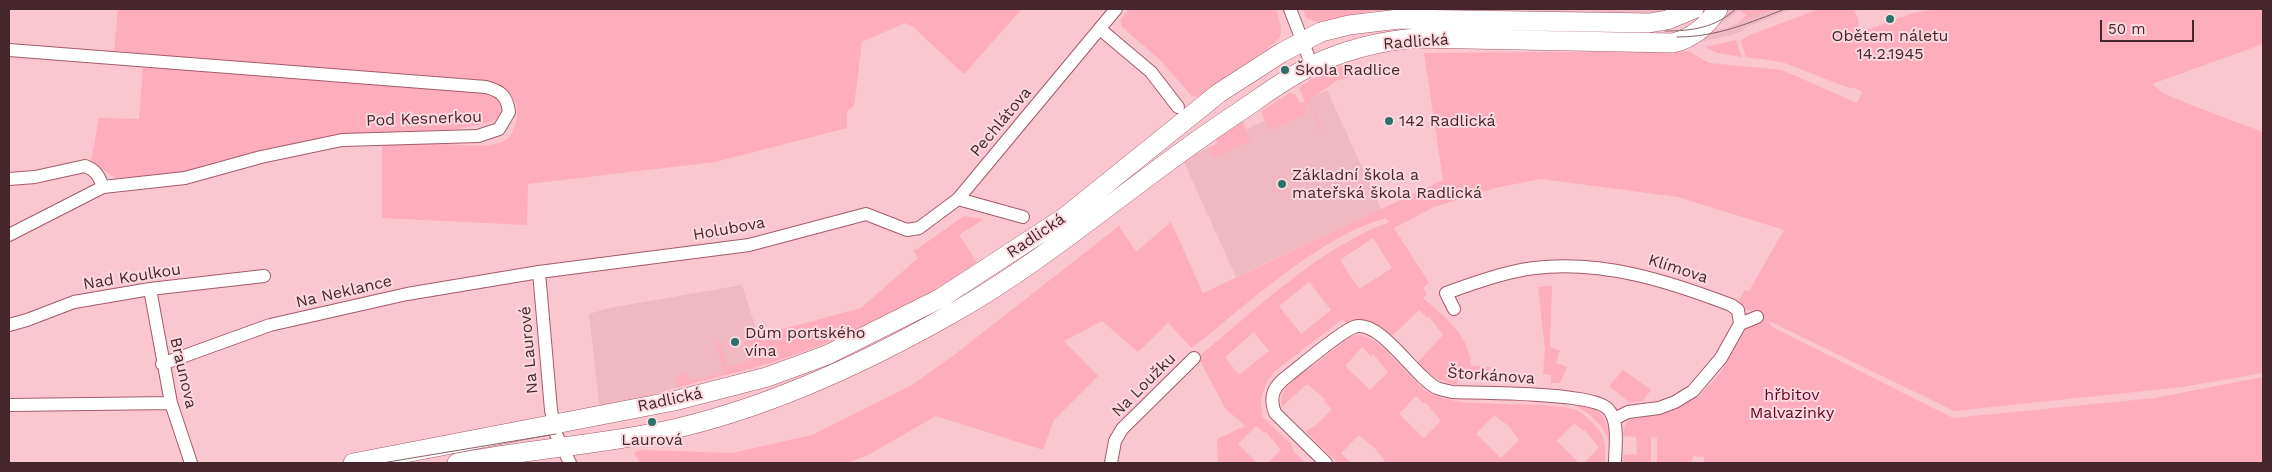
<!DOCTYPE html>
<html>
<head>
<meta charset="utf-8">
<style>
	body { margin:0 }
	#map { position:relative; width:2272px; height:472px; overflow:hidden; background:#fac7d0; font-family:"Work Sans",sans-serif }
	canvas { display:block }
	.frame { position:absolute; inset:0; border:10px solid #46262d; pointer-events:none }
	.scale { position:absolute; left:2100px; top:20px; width:94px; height:22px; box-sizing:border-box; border:2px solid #46262d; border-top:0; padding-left:6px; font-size:15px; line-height:18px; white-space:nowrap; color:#46262d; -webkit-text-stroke:4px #fcd9df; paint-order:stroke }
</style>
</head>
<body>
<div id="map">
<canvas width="2272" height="472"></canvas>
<div class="frame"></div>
<div class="scale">50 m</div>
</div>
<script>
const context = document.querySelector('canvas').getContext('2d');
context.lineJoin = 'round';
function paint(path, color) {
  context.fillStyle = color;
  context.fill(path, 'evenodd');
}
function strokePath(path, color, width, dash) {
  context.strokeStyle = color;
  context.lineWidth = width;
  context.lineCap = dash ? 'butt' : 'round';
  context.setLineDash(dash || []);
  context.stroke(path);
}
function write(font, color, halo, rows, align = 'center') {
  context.font = font + ' "Work Sans",sans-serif';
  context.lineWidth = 4;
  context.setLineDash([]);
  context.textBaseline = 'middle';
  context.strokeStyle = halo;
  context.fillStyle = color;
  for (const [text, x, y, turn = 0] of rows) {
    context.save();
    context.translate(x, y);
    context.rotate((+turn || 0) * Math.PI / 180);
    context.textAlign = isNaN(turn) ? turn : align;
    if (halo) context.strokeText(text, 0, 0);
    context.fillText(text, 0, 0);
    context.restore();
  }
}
const built = new Path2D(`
	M1423 9H1674L1654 13 1623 14 1424 12Z
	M1730 9H1742L1714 28 1726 13Z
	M1773 9H1793L1744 28 1743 31 1732 35 1700 42 1697 39 1704 33 1726 28Z
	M1327 90 1381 209 1236 277 1183 160Z
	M742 285 758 335 763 362 600 410 589 314 609 308Z`);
const green = new Path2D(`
	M118 9H1022L964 74 913 27 905 23 862 42 854 106 847 111V128L715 162 528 184 527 225 382 218V144C399 143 418 142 435 143 454 144 487 149 504 141 513 137 516 124 517 115 518 99 509 90 496 83L114 51Z
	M1129 9H1276C1278 17 1283 28 1280 36 1277 46 1213 86 1199 97L1192 96 1160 60 1121 26V19Z
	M1303 9H1423L1424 12 1373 11 1318 22 1306 18Z
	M1742 9H1773L1738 23 1747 15 1740 11Z
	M1819 9H1854L1859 21 1856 34 1913 13 1936 9H2263V44L2152 84 2163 93 2186 103 2263 132V373L2182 387 1954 411 1767 320 1772 327 1953 418 2155 398 2263 377V463H1704V457L1693 456 1692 463H1657V438L1651 437V463H1623V455L1637 454 1636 437 1623 436 1625 425 1629 420 1678 408 1699 396 1721 372 1746 326 1757 321 1755 311 1746 310 1738 302 1745 290 1749 291 1784 230 1678 197 1541 179 1495 188 1434 207 1394 228 1429 283 1423 288 1427 294 1423 298C1444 316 1471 337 1471 366L1490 367 1489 377 1458 376 1457 385C1440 382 1429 375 1417 363L1443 335 1429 317 1427 318 1419 310 1391 337C1376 324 1366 316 1346 323L1343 319 1275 371 1267 381 1261 399 1262 417 1291 444 1294 452 1306 463H1268L1281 450 1266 432 1264 433 1256 426 1238 444 1257 463H1218L1217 439 1245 426 1225 408 1198 357C1258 308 1316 250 1389 222L1386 218C1318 237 1248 304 1192 348L1168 323 1138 352 1102 321 1064 341 1098 376 1054 420 1043 450 936 416 868 455 847 463H640L634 452 641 450 732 453 812 435 912 385 954 355 1119 226 1136 252 1171 222 1203 293 1443 180 1424 53 1684 51H1689L1709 63 1782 70 1857 103 1862 92 1855 88H1849L1782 62 1746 57 1741 41 1747 36ZM1373 238 1392 268 1359 289 1340 260ZM1309 282 1331 310 1301 334 1279 306ZM1254 332 1269 351 1239 375 1225 357Z
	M1736 40 1742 57 1717 53 1705 47Z
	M1343 65 1348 68 1349 77 1336 81 1309 100 1322 128 1315 131 1320 127 1310 106 1307 104 1303 106 1306 114 1269 131 1261 111 1290 93 1295 94 1301 104 1305 102 1299 88 1310 80Z
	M143 68 222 71 489 92 501 100 503 112 496 120 483 124 436 133 387 132 184 174 122 182 91 162 99 118 139 119Z
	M1241 120 1247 130 1245 131 1248 133 1251 140 1214 158 1208 148 1217 144 1215 137Z
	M964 216 984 219 959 235 977 262C914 307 841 341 767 364 738 373 707 378 678 388L675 382 677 377 685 373 690 381 724 373 716 343 720 341 721 344 718 346H722L727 367 749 362 744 336 787 328 861 308 918 258 913 250H916Z
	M1552 286 1550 347 1560 351 1556 363 1567 367 1560 383H1551V375L1543 374 1545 349 1538 287Z
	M1360 335C1386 340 1406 379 1430 393 1463 411 1534 399 1573 409 1583 411 1599 428 1603 437 1606 445 1605 454 1605 463H1584L1599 447 1584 429 1583 431 1574 423 1557 441 1579 463H1383L1384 459 1376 451 1377 450 1359 435 1341 453 1351 463H1338L1305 431 1314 427 1332 409 1324 401 1325 399 1307 384 1282 407 1281 396 1287 386 1351 336ZM1362 347 1371 356 1373 354 1388 372 1370 390 1345 366ZM1416 396 1424 404 1426 403 1441 421 1424 438 1399 414ZM1494 415 1509 426 1519 440 1501 458 1476 434Z
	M1623 370 1651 390 1643 401 1629 402 1609 386Z
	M1574 405C1598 407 1608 414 1609 440 1602 423 1589 413 1574 405Z`);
const street = new Path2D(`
	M1290 9 1312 66
	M1100 29 1151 72 1178 107
	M9 50 486 87C501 91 507 96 509 112L499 129 478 136 342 140 261 157 185 178 103 187 9 235
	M9 179 35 177 85 166C96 170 99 176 103 187
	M958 199 1023 217
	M539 272 551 410 556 434 570 463
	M150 289 171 403 191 463
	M1454 309 1446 293C1474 283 1504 272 1534 268 1603 260 1668 281 1731 305L1738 310 1740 324 1721 358 1693 391 1675 402 1659 408 1628 412 1614 419
	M1740 324 1757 317
	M9 325 27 320 74 302 150 289 264 276
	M162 364 270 325 407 294 539 272 749 245 866 214 907 230 919 228 958 199 1116 9
	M9 405 171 403
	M1111 463 1115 441 1122 429 1194 358
	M1326 463 1275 413C1268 395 1275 385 1289 375 1303 364 1340 332 1354 327 1380 318 1415 378 1437 388 1442 390 1448 391 1452 392 1480 393 1590 392 1607 408 1620 420 1615 447 1615 463`);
const secondary = new Path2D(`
	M353 463 674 401 767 377 827 355 941 298 1065 217 1219 93 1281 53 1321 32 1349 25 1399 19 1649 23 1667 20 1694 9
	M457 463C528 449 599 445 669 430 768 408 863 364 951 314 1049 259 1134 182 1227 120 1255 102 1283 79 1313 65 1345 50 1381 41 1416 38L1673 43C1693 38 1707 26 1718 9`);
const tram = new Path2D(`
	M1665 31C1692 31 1715 28 1736 9
	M1677 37C1717 37 1749 23 1785 9
	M382 463 556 434`);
const markers = [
	[1890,19,5,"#29726b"],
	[1285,70,5,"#29726b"],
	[1389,121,5,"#29726b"],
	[1282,184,5,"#29726b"],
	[735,342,5,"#29726b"],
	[652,422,5,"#29726b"]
];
const poiNames = [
	["Obětem náletu",1890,36,"center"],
	["14.2.1945",1890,54,"center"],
	["Škola Radlice",1295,70],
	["142 Radlická",1399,121],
	["Základní škola a",1292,175],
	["mateřská škola Radlická",1292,193],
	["Dům portského",745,333],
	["vína",745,351],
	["Laurová",652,440,"center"]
];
const streetNames = [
	["Radlická",1416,42,-4],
	["Pod Kesnerkou",424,119,-2],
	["Pechlátova",1001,122,-50],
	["Holubova",729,229,-10],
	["Radlická",1036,236,-34],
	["Klímova",1678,269,18],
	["Nad Koulkou",132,277,-9],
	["Na Neklance",344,292,-13],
	["Na Laurové",529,350,-95],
	["Braunova",183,373,77],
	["Štorkánova",1491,376,4],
	["Na Loužku",1144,385,-45],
	["Radlická",670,400,-12]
];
const parkNames = [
	["hřbitov",1792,395],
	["Malvazinky",1792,413]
];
paint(built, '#efb8c2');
paint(green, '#feadbc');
strokePath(street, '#a45a6a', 14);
strokePath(secondary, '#a45a6a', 20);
strokePath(street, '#fff', 12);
strokePath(secondary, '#fff', 19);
strokePath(tram, '#886169', 1);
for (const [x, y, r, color] of markers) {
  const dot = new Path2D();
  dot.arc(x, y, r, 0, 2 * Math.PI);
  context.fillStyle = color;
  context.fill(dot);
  strokePath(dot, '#fcd9df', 2);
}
write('16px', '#46262d', '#fcd9df', poiNames, 'left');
write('16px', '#46262d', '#fcd9df', streetNames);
write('16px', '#620128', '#fcd9df', parkNames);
</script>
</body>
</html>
